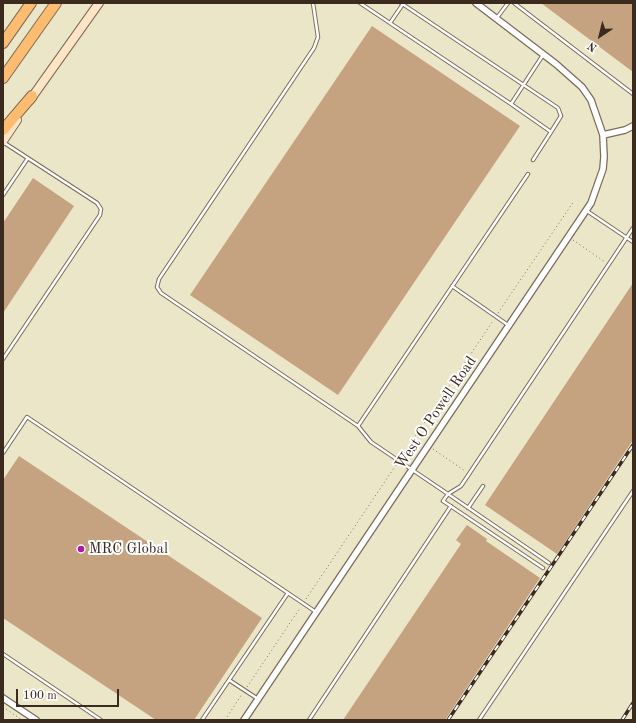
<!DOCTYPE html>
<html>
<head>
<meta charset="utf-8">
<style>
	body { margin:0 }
	#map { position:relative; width:636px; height:723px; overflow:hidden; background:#ebe6c8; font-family:"Old Standard TT",serif }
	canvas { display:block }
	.frame { position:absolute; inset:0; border:4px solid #3b2a1e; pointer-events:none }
	.north { position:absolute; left:580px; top:16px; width:40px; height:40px; -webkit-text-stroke:3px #fff; paint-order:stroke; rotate:215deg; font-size:11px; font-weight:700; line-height:16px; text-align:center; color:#3b2a1e }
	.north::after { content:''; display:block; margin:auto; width:14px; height:18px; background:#3b2a1e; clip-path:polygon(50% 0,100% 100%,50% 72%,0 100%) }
	.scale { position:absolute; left:16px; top:689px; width:103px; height:18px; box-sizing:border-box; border:2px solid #3b2a1e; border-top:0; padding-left:5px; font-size:12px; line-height:14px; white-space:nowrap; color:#3b2a1e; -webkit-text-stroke:3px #fff; paint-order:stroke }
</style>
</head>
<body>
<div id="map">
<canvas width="636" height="723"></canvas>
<div class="frame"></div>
<div class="north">N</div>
<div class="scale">100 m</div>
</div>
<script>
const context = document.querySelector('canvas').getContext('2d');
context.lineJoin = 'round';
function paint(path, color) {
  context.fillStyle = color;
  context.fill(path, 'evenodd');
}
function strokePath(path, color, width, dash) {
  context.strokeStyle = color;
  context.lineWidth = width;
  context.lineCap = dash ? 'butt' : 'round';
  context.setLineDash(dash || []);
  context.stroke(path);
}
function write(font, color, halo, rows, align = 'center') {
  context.font = font + ' "Old Standard TT",serif';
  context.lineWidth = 4;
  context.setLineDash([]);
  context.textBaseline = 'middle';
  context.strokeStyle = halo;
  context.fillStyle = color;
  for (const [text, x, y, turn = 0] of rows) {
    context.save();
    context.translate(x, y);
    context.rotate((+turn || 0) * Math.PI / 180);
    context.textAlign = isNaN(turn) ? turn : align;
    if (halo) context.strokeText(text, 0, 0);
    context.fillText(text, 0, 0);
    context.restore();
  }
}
const building = new Path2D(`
	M541 3H633V72Z
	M372 26 520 126 338 395 190 295Z
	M33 178 74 206 3 313V223Z
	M633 283V440L557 554 485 505Z
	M19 456 262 618 194 720H156L3 618V480Z
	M467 525 487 539 486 541 540 578 445 720H343L461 544 456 540Z`);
const path = new Path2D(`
	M573 240 605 262
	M498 313 574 201
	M433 449 465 471
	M402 456 493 321
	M306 599 396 465
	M247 687 300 608
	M3 707 22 720
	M225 720 242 694`);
const lane = new Path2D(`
	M313 3 318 37 314 48 159 279 157 287 161 293 358 426 528 174
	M360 3 511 104 543 55
	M401 3 558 108 561 116 551 132
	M514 3 633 94
	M496 19 508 3
	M390 23 403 4
	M511 104 551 132 533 160
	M3 142 97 203 101 209 100 215 3 359
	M3 195 28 158
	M587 211 633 242
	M452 286 508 325
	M358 426 371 442 448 494 461 486 633 228
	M3 453 27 417 316 612
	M468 508 483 486
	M543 568 443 501 448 494 549 563
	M3 654 101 720
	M229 680 288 593
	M202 720 229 680 258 699
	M309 720 451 506
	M479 720 633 491`);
const street = new Path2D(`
	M603 135 625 130 633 126
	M3 698 36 720
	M244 720 591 203 603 169 604 157 603 135 591 100 582 87 556 64 476 3`);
const secondary = new Path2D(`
	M30 100 99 3
	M3 141 17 120`);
const highway = new Path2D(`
	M3 43 31 3
	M3 78 56 3
	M3 130 32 96`);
const rail = new Path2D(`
	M448 720 633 445
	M622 720 633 703`);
const markers = [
	[81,549,4,"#b5179e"]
];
const streetNames = [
	["West O Powell Road",436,413,-56]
];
const poiNames = [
	["MRC Global",89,549]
];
paint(building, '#c5a280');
strokePath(lane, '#796c5a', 4.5);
strokePath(street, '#796c5a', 8);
strokePath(secondary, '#796c5a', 10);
strokePath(highway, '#796c5a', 12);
strokePath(path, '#796c5a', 1, [1, 3]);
strokePath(lane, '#fff', 2.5);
strokePath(street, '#fff', 5.5);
strokePath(secondary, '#ffe4c6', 8);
strokePath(highway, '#febc70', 10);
strokePath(rail, '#3b2a1e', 3.5);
strokePath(rail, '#fff', 2, [6]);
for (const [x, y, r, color] of markers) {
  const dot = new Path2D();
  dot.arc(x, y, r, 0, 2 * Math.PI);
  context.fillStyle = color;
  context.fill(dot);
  strokePath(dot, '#fff', 1.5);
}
write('15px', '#3b2a1e', '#fff', streetNames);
write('15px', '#3b2a1e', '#fff', poiNames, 'left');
</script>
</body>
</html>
